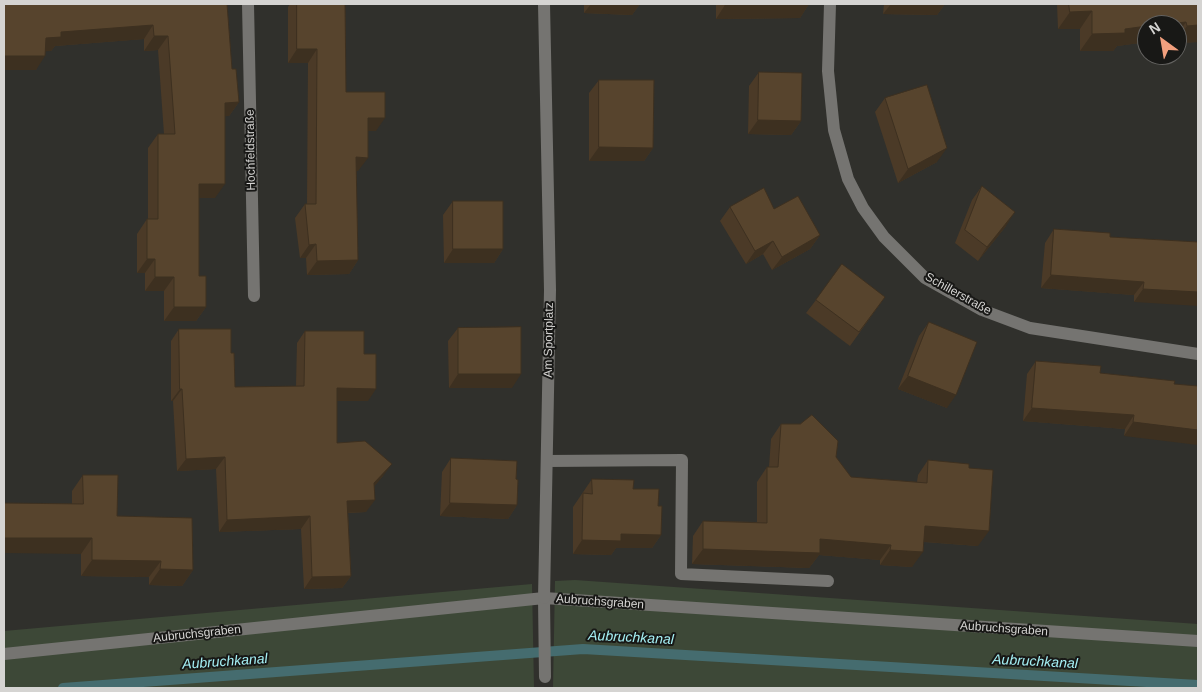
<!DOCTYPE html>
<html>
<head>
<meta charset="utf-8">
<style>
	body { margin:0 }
	#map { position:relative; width:1202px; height:692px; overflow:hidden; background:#30302c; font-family:Arial,sans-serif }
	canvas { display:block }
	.frame { position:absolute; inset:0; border:5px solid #d5d4d2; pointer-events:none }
	.north { position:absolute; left:1137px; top:15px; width:50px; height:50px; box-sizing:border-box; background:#181816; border:1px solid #646361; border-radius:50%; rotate:328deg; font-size:14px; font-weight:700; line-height:20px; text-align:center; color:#d5d4d2 }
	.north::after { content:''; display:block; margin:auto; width:18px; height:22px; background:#f2a07e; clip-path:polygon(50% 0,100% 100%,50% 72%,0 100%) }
</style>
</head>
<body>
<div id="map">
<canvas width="1202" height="692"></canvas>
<div class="frame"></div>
<div class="north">N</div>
</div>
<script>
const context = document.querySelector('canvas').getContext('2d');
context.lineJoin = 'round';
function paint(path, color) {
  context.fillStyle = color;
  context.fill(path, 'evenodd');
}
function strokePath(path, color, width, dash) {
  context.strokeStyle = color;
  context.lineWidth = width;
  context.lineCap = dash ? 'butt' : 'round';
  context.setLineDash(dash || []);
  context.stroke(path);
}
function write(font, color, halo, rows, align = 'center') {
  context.font = font + ' Arial,sans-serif';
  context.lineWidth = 4;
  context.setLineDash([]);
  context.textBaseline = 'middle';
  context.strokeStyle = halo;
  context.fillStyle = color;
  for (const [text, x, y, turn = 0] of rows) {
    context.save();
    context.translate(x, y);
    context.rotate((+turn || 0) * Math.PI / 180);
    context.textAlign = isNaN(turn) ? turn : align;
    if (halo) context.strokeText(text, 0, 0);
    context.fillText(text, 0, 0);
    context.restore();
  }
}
const green = new Path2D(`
	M575 580 1198 624V688H553L555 581Z
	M532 584 534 688H4V631Z`);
const stream = new Path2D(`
	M63 688 583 649 1198 685`);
const service = new Path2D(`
	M547 461 682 460 681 574 828 581
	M544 598 545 677
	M4 654 544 598 1198 641`);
const minor = new Path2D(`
	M248 4 254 296
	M544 4 550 290 544 598
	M830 4 828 71 834 130 848 179 863 208 884 237 925 278 982 310 1030 328 1198 354`);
const wall = new Path2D(`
	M4 4H227L232 69 239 102 229 116H225L215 198H199V276L206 307 196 321H164V291H145V273H137V234L147 219H148V148L158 134H164L158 50 144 51V39L55 46 51 51H45L36 70Z
	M290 4H345L346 92 376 131H368L358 171H356L358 260 349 274 307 275 306 258H300L295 218 305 204H307L308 63H288V7Z
	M584 4H640L632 15 584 13Z
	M716 4H809L800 18 716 19Z
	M884 4H945L937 15 883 14Z
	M1057 4H1198V42L1177 43V25H1147V42L1117 46 1113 51H1080V29H1058Z
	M759 72 801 121 791 135 748 134 749 86Z
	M599 80 653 148 644 161H589V93Z
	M885 98 937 162 898 183 875 112Z
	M982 186 1006 226 978 261 955 243 972 200Z
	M453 201 503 249 494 263H444L443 215Z
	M730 207 774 209 820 235 810 249 772 270 763 254 746 264 720 221Z
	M1054 229 1110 237 1198 242 1134 302V295L1041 288 1045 243Z
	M885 297 850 346 806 313 816 300Z
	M929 322 947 408 898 389 919 336Z
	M458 328 512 388H449L448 341Z
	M179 329 235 387 296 386 297 343 305 331 364 354 368 401H337V443L383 476 374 486 366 512 348 513 351 576 342 588 304 589 301 529 219 532 216 469 177 471 173 401H171V341Z
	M1036 361 1100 373 1174 384 1124 436 1125 429 1023 421 1027 374Z
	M781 424 836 457 851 477 917 482 918 475 928 460 969 468 978 546 924 542 912 567 880 565V560L819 555 809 568 692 564 693 536 703 521 757 522V482L767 467H769L771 439Z
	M451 458 516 479 517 505 508 519 440 516 442 472Z
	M83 475 117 516 193 570 182 586 149 585V577L81 576V554L72 504V491Z
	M592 479 633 489 658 506 661 535 652 548H616L611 555 573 554V507Z`);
const shadedWall = new Path2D(`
	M591 4H640L632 15 584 13Z
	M809 4 800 18 716 19 725 5Z
	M891 4H945L937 15 883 14Z
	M1092 11 1080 29H1058L1070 12Z
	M1186 22 1177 35V25H1158Z
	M153 25 144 39 55 46 51 51 36 52 46 38 61 32Z
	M1198 25V42L1177 43V40L1187 26Z
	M1147 26V42L1117 46 1113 51H1080L1092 34Z
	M154 36H168L158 50 144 51Z
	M297 49H317L308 63H288Z
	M4 56H45L36 70H4Z
	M239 102 229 116 215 117 225 103Z
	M368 118H385L376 131H358Z
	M758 120 801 121 791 135 748 134Z
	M599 147 653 148 644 161H589Z
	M947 148 937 162 898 183 908 169Z
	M356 157 368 158 358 171H346Z
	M199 184H225L215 198H189Z
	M1015 212 1006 226 978 261 987 247Z
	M820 235 810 249 772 270 782 257Z
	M773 241 763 254 746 264 755 251Z
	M316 244 306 258H300L309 245Z
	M453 249H503L494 263H444Z
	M147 259H155L145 273H137Z
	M358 260 349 274 307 275 317 261Z
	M1051 275 1144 282 1134 295 1041 288Z
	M155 277H174L164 291H145Z
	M1143 289 1198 292V306L1134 302Z
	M174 307H206L196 321H164Z
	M458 374H521L512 388H449Z
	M908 376 956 395 947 408 898 389Z
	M337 388 376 389 368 401H329Z
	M180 389H182L173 401H171Z
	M1032 408 1134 415 1125 429 1023 421Z
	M1133 422 1198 430V445L1124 436Z
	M225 457 216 469 177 471 186 459Z
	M392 464 383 476 366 496 374 483Z
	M375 500 366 512 339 513 347 501Z
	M450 503 517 505 508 519 440 516Z
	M310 516 301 529 219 532 227 520Z
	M925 526 989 531 978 546 914 541Z
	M621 534 661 535 652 548H616L611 555 573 554 582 540Z
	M4 538H92L81 554 4 553Z
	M820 539 891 545 880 560 819 555 809 568 692 564 703 549Z
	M890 550 923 552 912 567 880 565Z
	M92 560 161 561 149 577 81 576Z
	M160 569 193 570 182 586 149 585Z
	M351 576 342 588 304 589 312 577Z`);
const building = new Path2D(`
	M4 4H227L232 69H236L239 102 225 103V184H199V276H206V307H174V277H155V259H147V219H158V134H175L168 36H154L153 25 61 32V37L46 38 45 56H4Z
	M297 4H345L346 92H385V118H368V158L356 157 358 260 317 261 316 244 309 245 305 204H316L317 49H297Z
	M725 4H809L725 5Z
	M1069 4H1198V25L1187 26 1186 22 1158 25H1147V26L1125 29V33L1092 34V11L1070 12Z
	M759 72 802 73 801 121 758 120Z
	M599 80H654L653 148 599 147Z
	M927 85 947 148 908 169 885 98Z
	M982 186 1015 212 987 247 965 230Z
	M764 188 774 209 798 196 820 235 782 257 773 241 755 251 730 207Z
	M453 201H503V249H453Z
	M1054 229 1110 233V237L1198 242V292L1143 289 1144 282 1051 275Z
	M842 264 885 297 859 332 816 300Z
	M929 322 977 342 956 395 908 376Z
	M521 327V374H458V328Z
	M179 329H231V353H234L235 387 304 386 305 331H364V354H376V389L337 388V443L365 441 392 464 374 483 375 500 347 501 351 576 312 577 310 516 227 520 225 457 186 459 182 389H180Z
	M1036 361 1101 366 1100 373 1175 381 1174 384 1198 386V430L1133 422 1134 415 1032 408Z
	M812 415 838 441 836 457 851 477 927 483 928 460 969 464V468L993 470 989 531 925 526 923 552 890 550 891 545 820 539V553L703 549V521L767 523V467H778L781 424H800Z
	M451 458 517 461 516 479 518 480 517 505 450 503Z
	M83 475H118L117 516 192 518 193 570 160 569 161 561 92 560V538H4V503L83 504Z
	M592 479 634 480 633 489H659L658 506H662L661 535 621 534V541L582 540 583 493 592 494Z`);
const streetNames = [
	["Hochfeldstraße",251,150,-91],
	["Schillerstraße",958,294,29],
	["Am Sportplatz",549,340,-89],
	["Aubruchsgraben",600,602,4],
	["Aubruchsgraben",1004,629,4],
	["Aubruchsgraben",197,634,-6]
];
const waterNames = [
	["Aubruchkanal",631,638,3],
	["Aubruchkanal",225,662,-4],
	["Aubruchkanal",1035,662,3]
];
paint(green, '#3d4837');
strokePath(stream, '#456c6f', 10);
strokePath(service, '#757471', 12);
strokePath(minor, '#757471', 12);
paint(wall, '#4b3a27');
paint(shadedWall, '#3d3020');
paint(building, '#57442d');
strokePath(building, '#3d3020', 1);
write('12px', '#d5d4d2', '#181816', streetNames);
write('italic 14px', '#a5f0f5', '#181816', waterNames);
</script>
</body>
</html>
